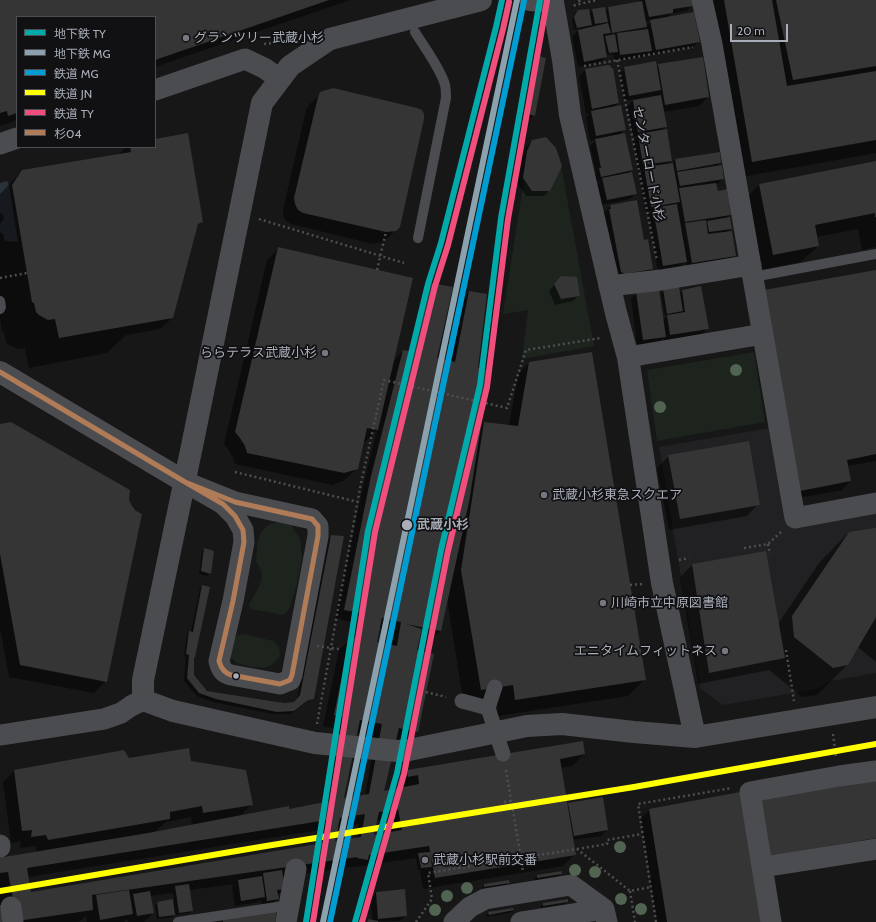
<!DOCTYPE html>
<html>
<head>
<meta charset="utf-8">
<style>
	body { margin:0 }
	#map { position:relative; width:876px; height:922px; overflow:hidden; background:#171717; font-family:Cabin,"Noto Sans JP",sans-serif }
	canvas { display:block }
	.legend { position:absolute; left:16px; top:16px; width:140px; height:132px; box-sizing:border-box; background:#111113; border:1px solid #4d4f55; margin:0; padding:5px 7px; list-style:none; font-size:12px; color:#a8adb8 }
	.legend li { display:flex; align-items:center; gap:8px; height:20px }
	.legend b { width:20px; border:1px solid #4d4f55 }
	.scale { position:absolute; left:730px; top:24px; width:58px; height:18px; box-sizing:border-box; border:2px solid #a8adb8; border-top:0; padding-left:5px; font-size:12px; line-height:14px; white-space:nowrap; color:#a8adb8; -webkit-text-stroke:3px #111113; paint-order:stroke }
</style>
</head>
<body>
<div id="map">
<canvas width="876" height="922"></canvas>
<ul class="legend">
<li><b style="height:5px;background:#01aaaa"></b>地下鉄 TY</li>
<li><b style="height:5px;background:#8ba2ae"></b>地下鉄 MG</li>
<li><b style="height:5px;background:#009cd2"></b>鉄道 MG</li>
<li><b style="height:5px;background:#ff0"></b>鉄道 JN</li>
<li><b style="height:5px;background:#f04e7d"></b>鉄道 TY</li>
<li><b style="height:5px;background:#b07c57"></b>杉04</li>
</ul>
<div class="scale">20 m</div>
</div>
<script>
const context = document.querySelector('canvas').getContext('2d');
context.lineJoin = 'round';
function paint(path, color) {
  context.fillStyle = color;
  context.fill(path, 'evenodd');
}
function strokePath(path, color, width, dash) {
  context.strokeStyle = color;
  context.lineWidth = width;
  context.lineCap = dash ? 'butt' : 'round';
  context.setLineDash(dash || []);
  context.stroke(path);
}
function write(font, color, halo, rows, align = 'center') {
  context.font = font + ' Cabin,"Noto Sans JP",sans-serif';
  context.lineWidth = 3.5;
  context.setLineDash([]);
  context.textBaseline = 'middle';
  context.strokeStyle = halo;
  context.fillStyle = color;
  for (const [text, x, y, turn = 0] of rows) {
    context.save();
    context.translate(x, y);
    context.rotate((+turn || 0) * Math.PI / 180);
    context.textAlign = isNaN(turn) ? turn : align;
    if (halo) context.strokeText(text, 0, 0);
    context.fillText(text, 0, 0);
    context.restore();
  }
}
const built = new Path2D(`
	M770 428 788 525 876 510V673L830 681 817 689 723 705 700 688 659 447Z`);
const green = new Path2D(`
	M527 160 561 165 594 346 522 359 528 310 503 314Z
	M754 352 765 422 657 441 647 370Z
	M278 522 291 525 300 539 302 556 297 584 290 607 286 613 283 615 251 609 249 605C256 590 269 578 256 562 258 543 256 526 278 522Z
	M244 634 273 641 279 647 280 656 273 664 265 668 252 667 237 663 230 657V643L237 635Z`);
const water = new Path2D(`
	M7 181 9 185 18 242 5 241 3 234 0 232V224L4 219 3 215 0 213V183Z`);
const shadow = new Path2D(`
	M0 0H350L155 67V17H17V120L0 126Z
	M639 0H691L692 6 686 11 671 14 667 18 699 41 693 47 650 55 649 52 645 57 614 61 613 54 606 55V57L600 63 578 67 572 37 580 29 574 30 572 20 575 14 578 11 589 14 593 10 605 11 609 8 639 3ZM651 21 646 26 645 22Z
	M705 0H876V153L736 178Z
	M539 57 534 115 528 121 522 120 533 63Z
	M659 65 708 97 699 106 663 112 666 127 661 131 671 161 667 165 672 164 675 160 720 163 716 167 723 179 717 184 715 185 717 192 730 215 726 219 731 228 727 232 735 256 729 262 686 268 685 262 680 268 658 272 648 215 652 211 645 212 639 174 643 170 638 171 633 141 637 136 633 137 627 106 635 99 624 101 619 74 625 68H656Z
	M608 66 618 103 614 107 624 130 619 135 632 170 628 174 636 194 630 199 601 205 597 185 601 181 595 182 594 175 596 173 590 146 596 140 590 141 586 117 590 113 586 114 579 76 585 70Z
	M321 93 399 227 383 242 373 244 291 224 286 221 283 216V210L306 110 309 105Z
	M155 140 202 222 196 227 172 318 160 329 126 335 107 353 29 368 25 348 18 349 9 345 6 342 4 332H2L0 318V194L22 171 118 155 126 147H155Z
	M533 141 550 190 544 196H526L518 184 522 158 526 147Z
	M876 162V247L862 250 858 229 816 237 818 246 801 262 756 271 743 201 760 184Z
	M611 206 644 241 652 268 644 277 616 282 602 214Z
	M279 248 393 362 403 351 434 356 411 350 426 290 431 284 436 359 451 363 464 298 469 292 477 369 480 427 484 423 509 426 518 375 529 363 645 679 628 696 498 716 497 701 464 706 447 599 440 631 431 640 419 637 416 651 417 731 406 743 395 741 383 792 397 789 395 783 407 771 584 754 572 766 560 768 566 806 569 804 607 830 601 836 572 840 574 855 563 866 423 889 420 870H418L416 858 282 877 284 889 278 895 277 899 272 904 262 906 261 900 258 902 235 906 232 886 235 884 189 890 192 911 190 913 176 915V913L172 917 157 919 155 905 157 903 174 900 173 893 150 896 153 913 144 922H128L127 919 124 922H87L86 916 80 921 74 922H0V856L4 858 37 852 35 846 20 848 21 841 11 843 3 782 14 771 128 759 190 762 252 804 239 817 288 810 325 803 337 729 323 726 339 650 351 638 354 623 335 618 363 486 377 430 365 442 363 441 357 468 345 480 332 485 235 464 233 458 228 449 224 444 267 260ZM379 628 395 632 392 646 375 643ZM357 733 375 737 365 796 343 800ZM191 817 192 826 155 832 166 822ZM387 820 389 833 373 836 376 821ZM359 824 357 839 332 843 337 828ZM320 830 318 843 331 841V843L30 894 28 877Z
	M876 271V461L848 466 850 481 842 490 792 499Z
	M561 277 579 295 573 301 555 305 549 291Z
	M700 287 707 329 702 334 664 341V338L659 342 637 345 631 299 637 293 663 321 668 315 665 316 661 293 664 290 679 294 682 291Z
	M0 425 106 681 94 693 9 677 0 628Z
	M669 456 758 504 747 516 669 530 657 468Z
	M876 530V662L858 647 847 665 817 695 802 697 769 670 698 684 680 577 692 565 778 624 819 563 849 532Z
	M331 536 312 698 303 701 304 703 310 701 305 703 291 714H273L213 702 197 696 184 681 186 657 184 656 187 634 189 632H191L200 588 202 586 193 658 192 675 206 691 276 703H294L297 699 329 539Z
	M204 549 213 552 210 574 207 576 199 574 202 552Z
	M649 810 762 922H657L641 818Z
	M561 874 559 876 535 881 534 879 537 876Z
	M508 882 506 885 482 889V888L484 885Z
	M404 890 406 915 400 921 366 922 368 920 373 921 370 899 376 893Z
	M567 901 565 904 541 908 540 907 543 904Z
	M513 910 510 913 486 917V915L489 913Z`);
const building = new Path2D(`
	M0 0H329L155 60V17H17V113L8 116 7 111 0 113Z
	M645 0H692L693 6 673 9V13L649 17Z
	M724 0H772L787 86 876 71V140L752 162Z
	M776 0H876V66L793 80Z
	M642 1 647 27 612 33 608 7Z
	M605 7 608 22 595 24 592 9Z
	M589 9 592 25 577 28 574 17 578 10Z
	M694 12 700 42 656 50 650 20Z
	M608 23 611 33 603 34 607 57 584 62 578 30Z
	M648 29 652 51 620 55 617 33Z
	M615 34 618 52 609 53 605 36Z
	M539 56 546 58 535 116 528 114Z
	M703 57 709 97 665 105 658 64Z
	M656 61 661 90 629 96 624 67Z
	M608 65 611 66V68H613L619 103 592 109 585 69Z
	M333 88 417 108 422 110 424 114V119L400 227 396 231 386 232 303 213 298 210 295 204 294 198 318 97 320 92Z
	M661 95 667 127 638 132 633 100Z
	M621 105 626 130 596 136 591 111Z
	M667 129 672 161 643 165 638 134Z
	M188 133 203 222 198 224 173 318 59 338 55 319 48 320 39 315 36 312 34 303 32 302 12 185 22 170 131 152 130 147H155V139Z
	M625 133 633 170 601 177 599 168H601L595 139Z
	M546 137 556 148 562 166 550 191H532L523 178 527 151 532 140Z
	M720 152 721 163 677 171 675 159Z
	M876 161V217H875V213L815 225 819 246 773 255 759 184Z
	M673 163 680 202 651 207 644 167Z
	M722 165 724 179 680 186 677 172Z
	M632 172 637 194 607 200 602 178Z
	M716 183 718 191 727 189 731 215 685 222 679 188Z
	M637 200 644 240 648 239 653 269 625 274 621 272 609 209H611L610 205Z
	M677 204 687 262 663 266 653 208Z
	M730 217 732 229 709 232 707 221Z
	M706 220 708 234 732 231 736 256 692 263 685 223Z
	M278 247 413 278 378 430 367 428 358 469 344 473 247 453 245 446 240 438 235 432Z
	M876 270V454L847 460 851 481 800 491 764 290Z
	M561 276 577 277 580 296 561 299 554 284Z
	M431 283 453 287 437 358 455 362 469 291 487 294 478 368 490 371 469 502 441 631 406 624 422 629 417 650 434 654 418 732 399 728 384 791 419 784 418 775 408 777 407 770 583 741 585 754 560 759 576 855 435 878 429 846 369 855 368 860 357 858V857L92 895 93 910 17 921 8 872 0 873V855L4 857 148 833 289 806V809L330 801 343 717 334 715 350 637 356 638 360 613 344 610 371 476 403 350 414 352ZM382 618 401 622 397 646 377 642ZM360 720 382 724 369 794 344 798ZM398 809 402 830 374 835 379 812ZM365 814 361 837 335 841 340 818ZM327 820 323 843 31 892 27 868Z
	M701 286 709 329 670 335 667 315 685 312 682 290Z
	M679 287 683 311 667 314 663 289Z
	M659 289 666 337 643 340 636 292Z
	M592 352 646 680 515 700 513 685 481 690 461 570 484 422 518 426 529 362Z
	M11 422 130 490 129 500 132 506 136 511 142 514 107 682 20 665 0 554V424Z
	M749 441 760 505 680 519 668 455Z
	M875 528H876V617L848 665 833 668 794 637 792 616 849 532Z
	M331 535 344 536 314 699 308 700 294 711 277 712 216 699 199 693 187 678 189 655 186 654 189 631 193 632 202 585 210 587 195 657 194 658V675L207 691 277 702 285 703 294 702 300 695Z
	M204 548 214 551 211 574 201 571Z
	M766 551 785 658 709 673 692 564Z
	M189 748 191 761 246 770 253 805 203 813 202 806 170 812V819L48 840 46 835 31 837 32 830 22 831 14 770 124 750 129 758Z
	M876 779V838L770 856 761 798Z
	M740 792 763 922H667L649 809Z
	M603 797 608 830 574 836 568 803Z
	M430 852 432 867 421 868 418 853Z
	M282 870 285 889 277 890 279 899 267 901 263 873Z
	M562 871V874L537 878V875Z
	M262 876 265 897 241 901 238 880Z
	M509 880 510 883 484 887V884Z
	M189 884 193 911 179 913 175 886Z
	M405 889 407 916 378 919 376 892Z
	M129 890 133 914 100 920 96 895Z
	M150 891 154 913 137 916 133 894Z
	M173 899 175 915 159 917 157 902Z
	M568 899V902L543 906V903Z
	M0 905H2L4 922H0Z
	M513 908 514 910 489 915 488 912Z
	M277 911 275 922H223V919Z
	M368 919 378 921V922H367Z`);
const path = new Path2D(`
	M579 0 580 4
	M574 6 575 5 597 0
	M264 44 274 43 292 38
	M617 60 657 261
	M584 66 693 47
	M259 219 404 263
	M0 278 27 273
	M437 399 439 392
	M235 472 358 502
	M768 544 770 554
	M744 548 768 544 781 532
	M679 560 689 558
	M630 585 642 584
	M317 646 339 649
	M786 650 794 701
	M426 692 446 697
	M317 724 361 483 384 380 507 408 526 350 601 338
	M833 734 836 757
	M504 802 511 801
	M577 849 607 844V840L642 834
	M521 858 523 872
	M630 891 635 922
	M416 922 432 899 428 873 577 849 630 891 651 887
	M656 922 638 804 732 788`);
const service = new Path2D(`
	M415 32C424 47 441 69 445 85 446 89 446 94 446 98L418 238
	M753 277 876 254
	M0 301 1 307 0 309
	M178 922 290 905`);
const pedestrian = new Path2D(`
	M462 701 488 708`);
const minor = new Path2D(`
	M702 0 712 44 795 518 876 503
	M155 90 245 59 264 68 280 79
	M0 144 17 138
	M609 286 661 280 751 265
	M628 357 763 334
	M185 482 235 502 312 519 318 526V536L292 675 290 680 280 684 231 675C223 673 221 669 219 661L233 601 244 542 243 530 235 516 223 504Z
	M0 735 104 719 121 713 131 706 143 700
	M0 845V847
	M763 867 876 849
	M11 907 13 922
	M286 922 296 869
	M454 922 470 907 485 899 571 885 604 909 607 922
	M521 922 604 909
	M771 922 750 792 839 776 876 771`);
const tertiary = new Path2D(`
	M481 0 330 39 290 66 262 103 192 446 143 680V700L173 711 315 743 397 751 409 750 527 726 562 724 634 732 695 737 876 707
	M530 0 553 2 563 60 570 115 616 313 628 357 662 583 695 737
	M0 372 185 482`);
const pathBridge = new Path2D(`
	M377 270 386 232
	M506 770 521 858`);
const pedestrianBridge = new Path2D(`
	M495 687 488 708 503 754`);
const bus1 = new Path2D(`
	M0 372 185 482
	M185 482 235 502 312 519 318 526V536L292 675 290 680 280 684 231 675C224 673 221 668 219 661L233 601 244 542 243 530 235 516 223 504Z`);
const rail1 = new Path2D(`
	M330 922 524 1`);
const rail2 = new Path2D(`
	M0 891 266 846 634 787 876 744`);
const rail3 = new Path2D(`
	M313 922 375 532 435 286 448 245 503 29 509 2
	M362 922 404 774 448 551 487 387 508 219 547 1`);
const metro1 = new Path2D(`
	M306 922 368 531 428 284 441 243 496 27 502 0
	M355 922 397 773 441 550 480 385 501 218 540 0`);
const metro2 = new Path2D(`
	M323 922 517 0`);
const trees = [
	[736,370],
	[660,407],
	[620,847],
	[575,870],
	[595,872],
	[467,888],
	[447,896],
	[621,899],
	[641,909],
	[435,910]
];
const markers = [
	[186,38,4,"#757880"],
	[325,353,4,"#757880"],
	[544,495,4,"#757880"],
	[407,525,6,"#a8adb8"],
	[603,603,4,"#757880"],
	[725,651,4,"#757880"],
	[236,676,3.5,"#a8adb8"],
	[425,860,4,"#757880"]
];
const poiNames = [
	["グランツリー武蔵小杉",194,38],
	["ららテラス武蔵小杉",317,353,"right"],
	["武蔵小杉東急スクエア",552,495],
	["川崎市立中原図書館",611,603],
	["エニタイムフィットネス",717,651,"right"],
	["武蔵小杉駅前交番",433,860]
];
const streetNames = [
	["センターロード小杉",648,164,79]
];
const stopNames = [
	["武蔵小杉",417,525]
];
paint(built, '#212123');
paint(green, '#1d241e');
paint(water, '#2a3239');
paint(shadow, '#0007');
paint(building, '#353536');
strokePath(path, '#4d4e52', 2.5, [2, 3]);
strokePath(service, '#4b4c50', 10);
strokePath(pedestrian, '#4b4c50', 15);
strokePath(minor, '#4b4c50', 21);
strokePath(tertiary, '#4b4c50', 22);
strokePath(pathBridge, '#4d4e52', 2.5, [2, 3]);
strokePath(pedestrianBridge, '#4b4c50', 15);
strokePath(bus1, '#b07c57', 5);
strokePath(rail1, '#009cd2', 6);
strokePath(rail2, '#ff0', 6);
strokePath(rail3, '#f04e7d', 6);
strokePath(metro1, '#01aaaa', 6);
strokePath(metro2, '#8ba2ae', 6);
context.fillStyle = '#506451';
for (const [x, y] of trees) {
  context.beginPath();
  context.arc(x, y, 6, 0, 2 * Math.PI);
  context.fill();
}
for (const [x, y, r, color] of markers) {
  const dot = new Path2D();
  dot.arc(x, y, r, 0, 2 * Math.PI);
  context.fillStyle = color;
  context.fill(dot);
  strokePath(dot, '#111113', 1.5);
}
write('13px', '#a8adb8', '#111113', poiNames, 'left');
write('13px', '#a8adb8', '#111113', streetNames);
write('bold 13px', '#a8adb8', '#111113', stopNames, 'left');
</script>
</body>
</html>
